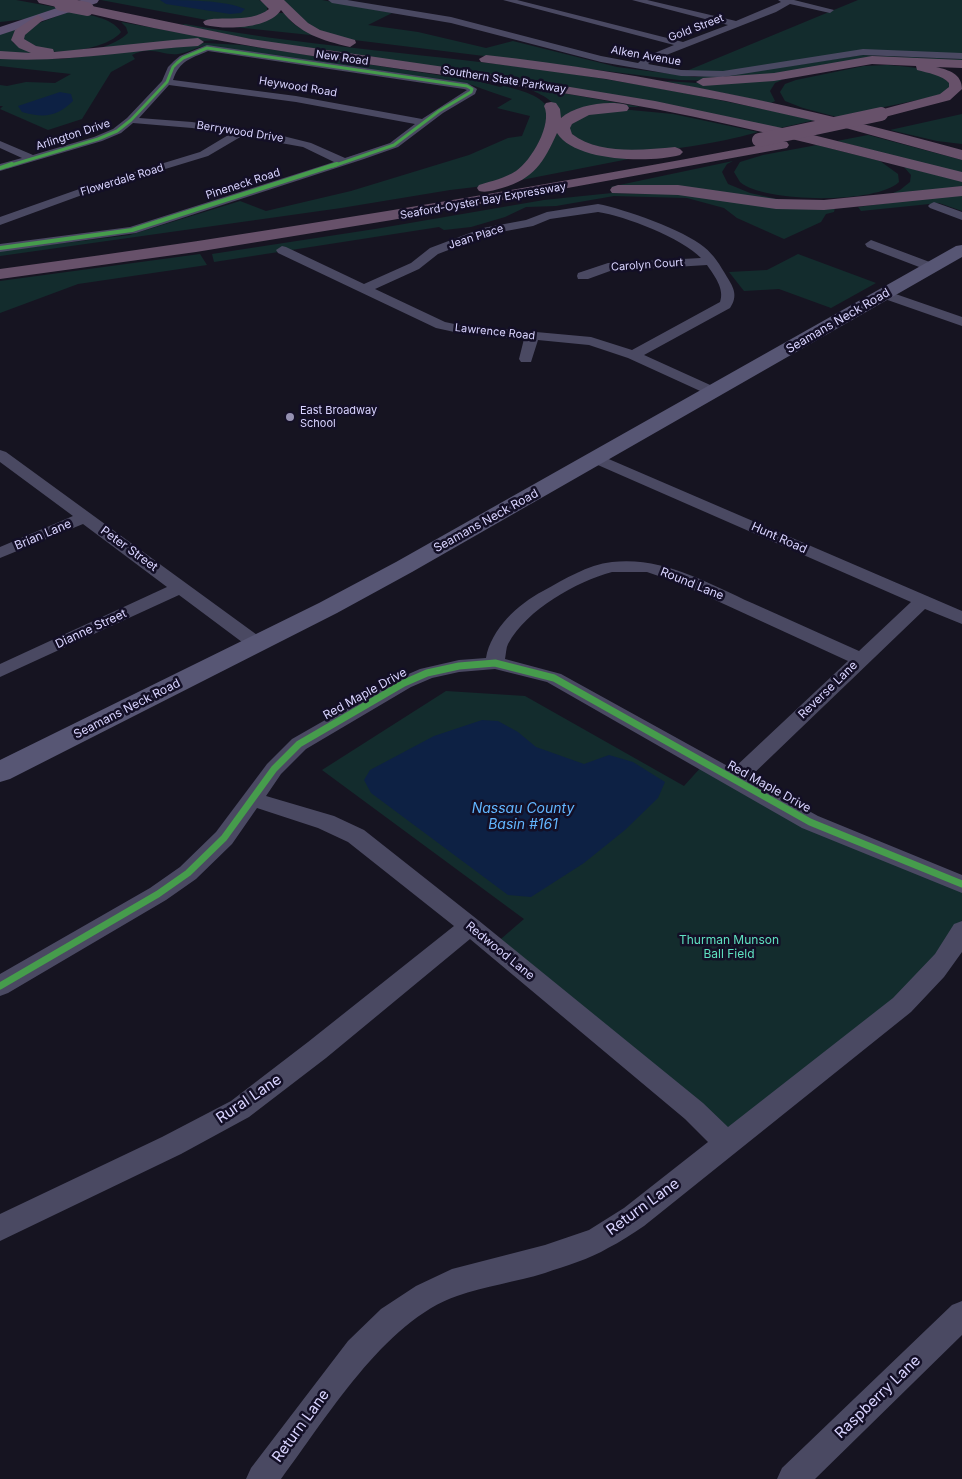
<!DOCTYPE html>
<html>
<head>
<meta charset="utf-8">
<style>
	body { margin:0 }
	canvas { display:block; background:#161421 }
</style>
</head>
<body>
<canvas width="962" height="1479"></canvas>
<script>
const context = document.querySelector('canvas').getContext('2d');
context.lineJoin = 'round';
function paint(path, color) {
  context.fillStyle = color;
  context.fill(path, 'evenodd');
}
function strokePath(path, color, width, dash) {
  context.strokeStyle = color;
  context.lineWidth = width;
  context.lineCap = dash ? 'butt' : 'round';
  context.setLineDash(dash || []);
  context.stroke(path);
}
function write(font, color, halo, rows, align = 'center') {
  context.font = font + ' Inter,sans-serif';
  context.lineWidth = 5;
  context.setLineDash([]);
  context.textBaseline = 'middle';
  context.strokeStyle = halo;
  context.fillStyle = color;
  for (const [text, x, y, turn = 0] of rows) {
    context.save();
    context.translate(x, y);
    context.rotate((+turn || 0) * Math.PI / 180);
    context.textAlign = isNaN(turn) ? turn : align;
    if (halo) context.strokeText(text, 0, 0);
    context.fillText(text, 0, 0);
    context.restore();
  }
}
const green = new Path2D(`
	M0 0H16L60 8 27 19 0 22Z
	M101 0H259L267 5V12L256 18 212 21Z
	M280 0H322L392 13 368 25 418 32 486 48 513 41 617 67 695 77 750 72 862 55 962 59V62L884 58 728 81 679 80 346 39 310 28Z
	M858 0H962V54L879 51 723 73 684 72Z
	M71 11C87 15 112 17 121 32 108 49 59 55 39 50 32 48 25 41 19 37L39 23Z
	M275 13H285C291 26 307 32 320 36L225 26Z
	M121 22 220 40 182 42 67 56 0 54V34L27 24 12 38 13 43C41 59 105 56 128 33L126 27Z
	M185 24C298 45 415 53 529 68 626 80 721 100 815 120L780 128 255 40 181 25Z
	M205 43 242 45 477 81 500 87 504 86C523 91 547 96 552 117L531 162 525 169 484 186 450 190 341 208 0 256V251L130 235 240 201 266 211 351 191 469 155 508 138 522 136 530 116 497 108 512 99C498 94 484 90 472 85L209 46C196 46 189 53 178 54 164 56 150 45 132 55L135 59 111 72 82 119 48 130 0 109 3 106H0V85L7 86 26 82 55 83 71 74 0 66V57L61 59Z
	M887 65C909 67 936 67 951 85L949 92 927 98 837 117 803 108 785 101 780 92 785 84 796 80 864 66Z
	M775 78 782 80 775 83 770 91 775 101 771 103 664 81 713 84Z
	M529 87 641 107H600L560 118C558 101 542 95 527 88Z
	M620 109 673 114 758 132C717 144 613 164 576 140 572 137 569 131 566 127L576 117Z
	M962 114V144L937 141 890 130Z
	M556 132 566 139 639 157 511 182Z
	M868 135 962 160V174L837 141Z
	M817 145 880 161 898 174 899 182C877 204 764 203 740 182 738 179 736 175 734 172L740 162 763 155Z
	M733 161 727 164 722 172 728 184 750 193 791 202 610 187Z
	M904 167 962 181V189L886 196 900 190 910 182 911 175Z
	M612 193C633 194 656 193 677 194 730 199 781 212 835 208L834 212 826 214 821 222 784 239 737 218 724 208 687 198 614 196 556 206 526 207 505 217 471 227 444 230 439 227 214 262 212 254 375 229 544 200Z
	M962 193V211L939 203 861 211 858 207Z
	M200 254 207 265 78 284 0 313V281Z
	M798 254 876 283 831 308 779 289 744 291 729 272 767 270Z
	M446 691 525 696 684 786 703 765 962 887V920L950 945 925 976 726 1137 494 945 524 919 322 770Z`);
const water = new Path2D(`
	M160 0C185 0 225 0 245 9L241 13 230 14 166 4Z
	M60 92 71 94 73 101C57 117 44 118 22 112L18 106Z
	M482 720 498 721 518 732 536 747 584 764 609 755 633 762 665 782 658 798 625 830 584 863 531 897 508 895 371 793 364 780 370 770 434 736Z`);
const minor = new Path2D(`
	M328 0H347L451 17 601 56 638 63 645 57 674 45 503 0H517L683 42 728 25 632 0H647L736 21 781 2 778 0H794L834 10 830 13 790 4 776 12 651 61 648 64 681 70 723 71 863 49 962 53V59L863 55 723 77 681 76 601 62 451 23 332 3Z
	M207 45 467 83 477 89 475 94 443 113 398 147 364 159 136 233 0 252V244L130 227 334 162 303 147 242 136 208 156 93 191 0 225V217L85 187 200 152 230 134 192 128 133 123 121 133 102 141 0 171V164L22 158 0 148V141L33 155 94 137 113 129 127 118 162 81 168 67 174 61 180 56ZM208 51 464 89 467 90 422 119 296 96 173 80C180 60 190 59 208 51ZM169 85 296 102 415 124 390 143 345 158 311 143 279 135 192 122 139 118Z
	M934 202 962 212V220L930 208 928 206 930 204Z
	M598 204C624 209 684 230 704 247 714 255 720 265 727 277 734 288 738 296 730 308L644 355 719 389 721 392 719 395H709L628 358 589 345 538 340 531 362H521L519 359 524 339 459 333 436 328 278 253 276 250 282 246 286 247 364 284 411 263 430 248 483 228 526 220 547 212ZM598 212C625 216 682 238 701 258L608 263 578 273 577 276 578 279H588L610 271 707 265C714 275 725 289 720 302L632 350 591 337 459 325 445 322 375 289 419 269 438 254 490 234 533 226 550 219Z
	M871 240 935 264 937 267 931 271 927 270 867 247 865 244Z
	M884 290 962 317V326L879 297 877 294Z
	M0 450 6 452 264 640 266 644 264 648 257 650 250 648 179 595 0 677V664L167 587 83 524 0 558V547L73 516 0 462Z
	M597 454 962 611V624L925 609 749 778 818 816 962 875V893L802 828 547 682 495 669 459 672 432 678 411 687 306 749 281 774 266 796 334 816 364 830 478 920 703 1103 728 1127 893 998 935 954 954 924 962 921V952L944 977 911 1012 644 1226C632 1234 620 1242 608 1248 590 1259 565 1266 545 1273 516 1282 485 1286 457 1296 384 1321 326 1419 281 1479H246L251 1468 348 1341 381 1309 416 1286 452 1269 545 1245 589 1230 624 1208 708 1142 685 1119 470 939 326 1058 249 1117 181 1154 0 1241V1214L162 1137 231 1101 308 1042 454 926 348 842 318 828 257 808 232 844 196 879 166 900 8 993 0 996V974L150 888 180 867 216 832 267 764 292 739 397 679 420 669 459 660 486 658C491 629 518 604 543 591 565 579 587 565 612 562 662 556 708 583 752 603 788 619 823 635 859 651L911 602 591 462 589 459 591 456ZM612 572H647L676 582 848 661 733 769 561 674 505 659C506 654 506 648 508 644 527 609 576 582 612 572Z
	M962 1301V1335L815 1479H777L782 1468 952 1305Z`);
const secondary = new Path2D(`
	M962 245V257L412 572 337 613 10 779 0 782V760L319 603 396 562 956 246Z`);
const primary = new Path2D(`
	M81 0H99L97 3 0 35V27Z`);
const motorway = new Path2D(`
	M37 0H59L67 4 61 8 39 3Z
	M260 0H284L308 23 320 30 355 40 356 43 350 47C321 40 300 34 281 10 269 29 225 30 205 25L203 22C211 14 249 25 269 9Z
	M87 5 251 39 479 72 655 101 801 132 962 172V182C860 156 759 129 655 109 465 73 271 58 83 12L81 9Z
	M38 15 44 19 25 35 24 39 36 46 53 49 54 52 173 40 198 38 204 42 198 46C132 50 67 63 0 59V51L31 53 19 48 11 40 15 30Z
	M486 55C648 73 805 107 962 150V160L842 127 726 101 606 79 481 62 479 59Z
	M872 56 962 60V68L936 67C949 70 962 74 962 89L950 100 881 118 876 117 874 114 876 111 940 94 949 87V83C942 75 928 73 917 70L916 66 872 64 774 81 703 86 696 82 703 78 774 73Z
	M551 102 556 103 560 109 561 118C576 105 608 100 627 105L629 108 627 111 589 115 572 124 570 128 572 134C599 155 643 150 675 147L680 149 683 152 680 155C650 163 575 162 557 133 544 162 534 179 502 188 494 190 487 193 479 191L477 188 479 185C492 181 505 178 516 171 531 161 553 124 544 106L546 103Z
	M782 141 787 142 789 145 787 148 392 220 196 252 0 279V269C262 234 522 190 782 141Z
	M618 185H678L776 199 824 200 962 186V196L824 210 776 209 678 195 612 193 610 190 612 187Z`);
const motorwayBridge = new Path2D(`
	M61 4 87 9
	M759 140 881 114`);
const cyclewayFar2 = new Path2D(`
	M8 166 98 139 117 131 131 120 167 82 173 67 177 63 183 58 207 48 467 86 472 89 471 92 439 111 394 145 333 166`);
const cyclewayFar1 = new Path2D(`
	M0 168 12 164
	M0 248 132 230 337 164`);
const cycleway = new Path2D(`
	M0 986 158 894 188 873 224 838 274 769 299 744 404 683 427 673 459 666 495 663 554 678 810 822 962 884`);
const markers = [
	[290,417,5,"#9591b1"]
];
const farStreetnames = [
	["Gold Street",696,28,-21],
	["Alken Avenue",646,56,10],
	["New Road",342,58,8],
	["Southern State Parkway",504,80,9],
	["Heywood Road",298,87,9],
	["Berrywood Drive",240,132,9],
	["Arlington Drive",73,135,-18],
	["Flowerdale Road",122,180,-17],
	["Pineneck Road",243,184,-18],
	["Seaford-Oyster Bay Expressway",483,201,-10],
	["Jean Place",476,237,-18],
	["Carolyn Court",647,265,-4],
	["Lawrence Road",495,332,6]
];
const farPoinames = [
	["East Broadway",300,411],
	["School",300,424]
];
const streetNames = [
	["Seamans Neck Road",838,321,-30],
	["Seamans Neck Road",486,521,-29],
	["Brian Lane",43,535,-23],
	["Hunt Road",779,538,24],
	["Peter Street",129,549,36],
	["Round Lane",692,584,22],
	["Dianne Street",91,629,-25],
	["Reverse Lane",828,690,-44],
	["Red Maple Drive",365,694,-29],
	["Seamans Neck Road",127,709,-27],
	["Red Maple Drive",769,787,29],
	["Redwood Lane",500,951,39]
];
const parkNames = [
	["Thurman Munson",729,940],
	["Ball Field",729,954]
];
const waterNames = [
	["Nassau County",523,809],
	["Basin #161",523,825]
];
const nearStreetnames = [
	["Rural Lane",249,1099,-34],
	["Return Lane",643,1207,-36],
	["Raspberry Lane",878,1397,-44],
	["Return Lane",301,1426,-54]
];
paint(green, '#132c2d');
paint(water, '#0d2144');
paint(minor, '#4a4962');
paint(secondary, '#575674');
paint(primary, '#5e5373');
paint(motorway, '#67516a');
strokePath(motorwayBridge, '#67516a', 14);
strokePath(cyclewayFar2, '#469c4c', 3);
strokePath(cyclewayFar1, '#469c4c', 4);
strokePath(cycleway, '#469c4c', 7);
for (const [x, y, r, color] of markers) {
  const dot = new Path2D();
  dot.arc(x, y, r, 0, 2 * Math.PI);
  context.fillStyle = color;
  context.fill(dot);
  strokePath(dot, '#130f26', 2);
}
write('11px', '#d9d4ff', '#130f26', farStreetnames);
write('11px', '#d9d4ff', '#130f26', farPoinames, 'left');
write('12px', '#d9d4ff', '#130f26', streetNames);
write('12px', '#5fe0c0', '#130f26', parkNames);
write('italic 14px', '#62b6ff', '#130f26', waterNames);
write('15px', '#d9d4ff', '#130f26', nearStreetnames);
</script>
</body>
</html>
